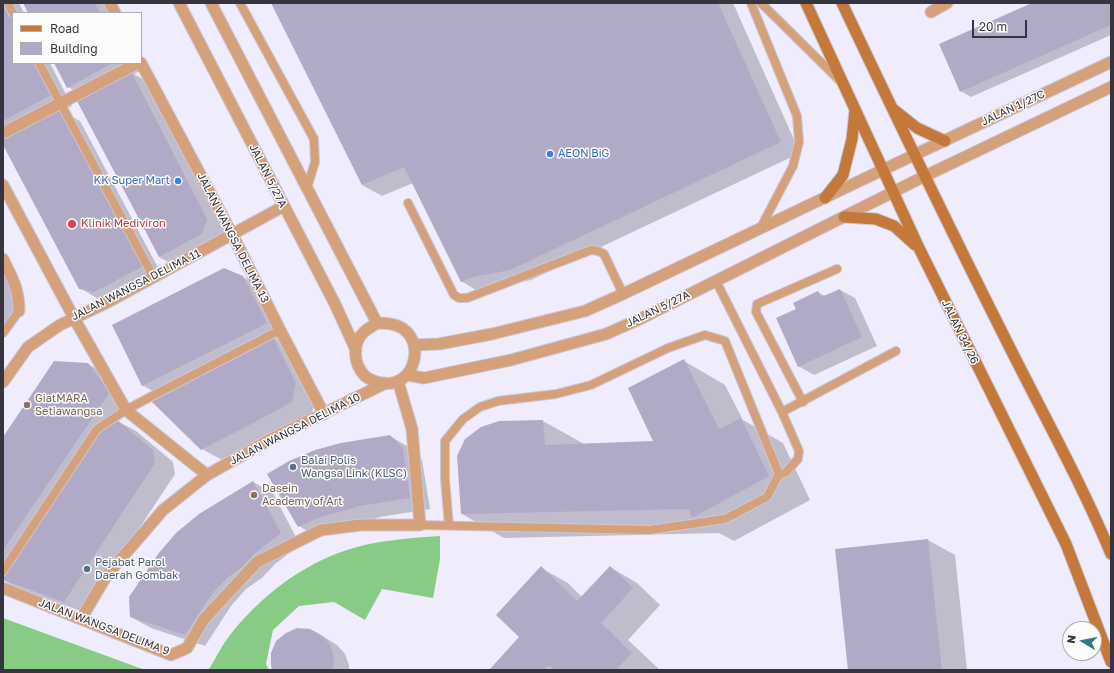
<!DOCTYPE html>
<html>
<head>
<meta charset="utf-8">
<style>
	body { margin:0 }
	#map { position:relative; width:1114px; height:673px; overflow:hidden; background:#efecfe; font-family:"Golos Text",sans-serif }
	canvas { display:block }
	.frame { position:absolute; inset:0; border:4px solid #36343f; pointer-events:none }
	.legend { position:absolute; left:12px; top:12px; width:130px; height:52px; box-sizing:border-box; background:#fcfcfc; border:1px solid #adacb0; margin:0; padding:5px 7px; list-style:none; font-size:12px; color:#36343f }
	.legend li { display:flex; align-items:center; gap:8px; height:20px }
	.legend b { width:20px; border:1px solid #adacb0 }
	.north { position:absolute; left:1062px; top:621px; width:40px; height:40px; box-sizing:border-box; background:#fcfcfc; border:1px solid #adacb0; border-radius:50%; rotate:280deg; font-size:11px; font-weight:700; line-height:16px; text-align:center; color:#36343f }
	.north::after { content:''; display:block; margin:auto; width:14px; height:18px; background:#337985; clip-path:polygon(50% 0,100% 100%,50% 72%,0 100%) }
	.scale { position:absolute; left:972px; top:20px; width:55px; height:18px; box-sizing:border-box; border:2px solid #36343f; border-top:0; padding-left:5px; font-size:12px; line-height:14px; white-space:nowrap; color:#36343f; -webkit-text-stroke:3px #fcfcfc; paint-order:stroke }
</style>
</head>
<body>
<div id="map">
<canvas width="1114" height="673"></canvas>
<div class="frame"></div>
<ul class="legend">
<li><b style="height:5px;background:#c4793b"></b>Road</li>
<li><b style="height:11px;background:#b0aac6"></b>Building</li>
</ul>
<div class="north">N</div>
<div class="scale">20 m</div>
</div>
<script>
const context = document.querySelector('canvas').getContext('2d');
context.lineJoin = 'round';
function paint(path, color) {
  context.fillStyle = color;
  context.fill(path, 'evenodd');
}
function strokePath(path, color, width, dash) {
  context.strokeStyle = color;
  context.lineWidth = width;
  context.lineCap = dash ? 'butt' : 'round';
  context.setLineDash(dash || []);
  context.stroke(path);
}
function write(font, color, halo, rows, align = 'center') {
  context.font = font + ' "Golos Text",sans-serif';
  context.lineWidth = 3;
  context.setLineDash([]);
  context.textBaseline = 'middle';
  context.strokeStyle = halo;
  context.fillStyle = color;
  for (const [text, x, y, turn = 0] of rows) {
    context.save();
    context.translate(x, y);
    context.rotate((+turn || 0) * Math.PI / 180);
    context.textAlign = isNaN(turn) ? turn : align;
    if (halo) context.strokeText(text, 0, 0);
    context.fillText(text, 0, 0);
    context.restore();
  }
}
const forest = new Path2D(`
	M440 536V559L433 598 382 589 365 620 334 602 299 606 273 630 266 664 269 670H206L209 669C216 658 222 645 230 635 267 588 320 551 380 542 400 539 420 537 440 536Z
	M3 618 145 670H3Z`);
const shadow = new Path2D(`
	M3 3H19L24 13H13V63H50L72 106 62 111 80 121 163 277 100 300 80 288 3 143V140L13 135 3 129Z
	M24 3H108L114 13H29Z
	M273 3H733L800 153 531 280 493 288 481 293 461 281 413 183 382 196 362 185Z
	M1034 3H1111V35L971 97 961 91Z
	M55 63H140L143 69 134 74 150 83 227 231 179 268 159 257 84 96 68 87Z
	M3 263 22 301 3 332Z
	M243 277 263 288 286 334 276 339 291 348 316 395 312 413 222 460 202 449 160 395 142 385Z
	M840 290 855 298 877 346 814 375 798 366 797 309 818 292 825 296Z
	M684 361 725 385 743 420 783 443 810 500 734 541 719 533 504 538 462 514 543 421 584 444 655 442Z
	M88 364 108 375 129 404 117 421 136 431 173 462 175 474 84 612 19 589 3 580V439Z
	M390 436 410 448 422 460 430 509 380 517 339 529 319 538 299 526Z
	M253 482 273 493 300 545 275 564 262 578 246 589 231 606 205 646 151 628 131 617Z
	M928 540 955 555 967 670H849Z
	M610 567 637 583 660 605 628 640 659 669 658 670H490L521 637 541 568 568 583 582 597Z
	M321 635 337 645 345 654 349 665V670H273Z`);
const building = new Path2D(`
	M3 3H6L13 17V63H37L53 94 3 121Z
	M23 3H95L100 13H28Z
	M271 3H718L781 142 510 270 473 277 461 282 404 167 362 185Z
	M1032 3H1111V25L960 92 939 44Z
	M54 63H113L67 88Z
	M131 71 207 219 202 234 159 257 76 99Z
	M60 108 144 266 94 292 79 289 3 145V139Z
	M224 268 243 276 267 323 142 386 112 325Z
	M840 289 862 337 798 367 776 318 796 309 793 303 818 291 821 297Z
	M272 335 296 383 292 402 274 412 201 450 150 400Z
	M684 359 719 429 741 418 769 476 692 518 689 509 461 514 457 456 465 439 481 427 499 421 543 420 545 445 653 441 628 388Z
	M54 361 88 363 110 392 3 550V437Z
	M116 419 153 450 155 463 64 602 3 580V572L101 426Z
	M390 435 403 448 410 498 360 506 318 518 298 527 267 474 289 461 315 450 341 443Z
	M253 481 281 533 255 553 242 567 227 578 211 595 185 635 130 617 129 597 158 554 176 533 199 514Z
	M928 539 942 670H848L835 549Z
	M541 566 577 601 610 566 633 588 601 623 632 653 616 670H554L549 665 544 670H489L519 637 496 615Z
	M297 628 310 629 321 635 330 644 334 656 333 670H272L271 665V653L276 641 286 633Z`);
const service = new Path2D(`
	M8 3 13 13
	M240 3 314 139 315 162 307 188
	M751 3 797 116 799 142 793 166 760 229
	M761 3 839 80
	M39 63 154 278
	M408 203 454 295 459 298H467L591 250 598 251 604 254 623 294
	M716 281 782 412 799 451 798 459 785 473 779 474
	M3 333 19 311
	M803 402 756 312 757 304 837 269
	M782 412 896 351
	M420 525 650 530 725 519 767 497 779 474 725 341 705 335 668 348 591 385 556 394 498 401 480 407 463 419 445 441V479L449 526
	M3 571 97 429 126 410 152 396 280 330`);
const pedestrian = new Path2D(`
	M3 133 138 63
	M3 259C12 278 19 288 19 311
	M74 318 126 410 207 475`);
const minor = new Path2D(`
	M110 3 115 13
	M931 12 947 3
	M141 63 232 234 280 330 324 414
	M914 155 1111 62
	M925 176 1111 87
	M3 185 74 318
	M3 382 28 347 60 325 108 302 284 206
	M3 588 171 655 187 648 204 619 257 562 321 530 361 525H420L412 429 398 381
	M81 619 107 575 163 510 207 475 269 440 384 384`);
const tertiary = new Path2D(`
	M179 3 335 304 356 350
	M211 3 377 323
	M377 323C384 323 391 323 398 326 428 339 415 389 382 383 376 382 370 380 365 376 353 364 352 343 364 332 368 328 373 326 377 323Z
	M415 345 439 344 492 334 585 311 623 294 914 155
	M407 375 424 378 511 360 606 334 640 319 925 176`);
const secondary = new Path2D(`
	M806 3 919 248 1066 544 1111 662
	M842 3C896 117 951 231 1008 344 1043 414 1081 482 1111 554
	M893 109 917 128 945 141
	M825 198 843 175 852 139 855 110
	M844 217 876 219 894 226 915 245`);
const markers = [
	[550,154,4,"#3f7fe0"],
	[178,181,4,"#3f7fe0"],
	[72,224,5,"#e0444e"],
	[27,405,4,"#8d6e63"],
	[293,467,4,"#5c6f8a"],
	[254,495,4,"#8d6e63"],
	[87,569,4,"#5c6f8a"]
];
const streetNames = [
	["JALAN 1/27C",1013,108,-25],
	["JALAN 5/27A",268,176,63],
	["JALAN WANGSA DELIMA 13",233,238,63],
	["JALAN WANGSA DELIMA 11",136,285,-27],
	["JALAN 5/27A",658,309,-26],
	["JALAN 34/26",960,332,64],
	["JALAN WANGSA DELIMA 10",295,429,-27],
	["JALAN WANGSA DELIMA 9",104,627,21]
];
const shopNames = [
	["AEON BiG",558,154],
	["KK Super Mart",170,181,"right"]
];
const healthNames = [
	["Klinik Mediviron",81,224]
];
const educationNames = [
	["GiatMARA",35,399],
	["Setiawangsa",35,412],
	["Dasein",262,489],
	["Academy of Art",262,502]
];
const serviceNames = [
	["Balai Polis",301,461],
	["Wangsa Link (KLSC)",301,474],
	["Pejabat Parol",95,563],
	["Daerah Gombak",95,576]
];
paint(forest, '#87cb85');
paint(shadow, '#0003');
paint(building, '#b0aac6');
strokePath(service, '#cac7d8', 10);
strokePath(pedestrian, '#cac7d8', 13);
strokePath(minor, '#cac7d8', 13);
strokePath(tertiary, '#cac7d8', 13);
strokePath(secondary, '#cac7d8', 13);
strokePath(service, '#d5a17b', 8);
strokePath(pedestrian, '#d5a17b', 11);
strokePath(minor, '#d5a17b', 11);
strokePath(tertiary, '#d5a17b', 11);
strokePath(secondary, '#c4793b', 11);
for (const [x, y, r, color] of markers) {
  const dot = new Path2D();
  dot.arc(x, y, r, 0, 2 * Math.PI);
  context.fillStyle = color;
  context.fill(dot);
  strokePath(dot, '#fcfcfc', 1.5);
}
write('11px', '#36343f', '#fcfcfc', streetNames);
write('11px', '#366cbe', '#fcfcfc', shopNames, 'left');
write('11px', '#be3a42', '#fcfcfc', healthNames, 'left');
write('11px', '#785e54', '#fcfcfc', educationNames, 'left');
write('11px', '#4e5e75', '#fcfcfc', serviceNames, 'left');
</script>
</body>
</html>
